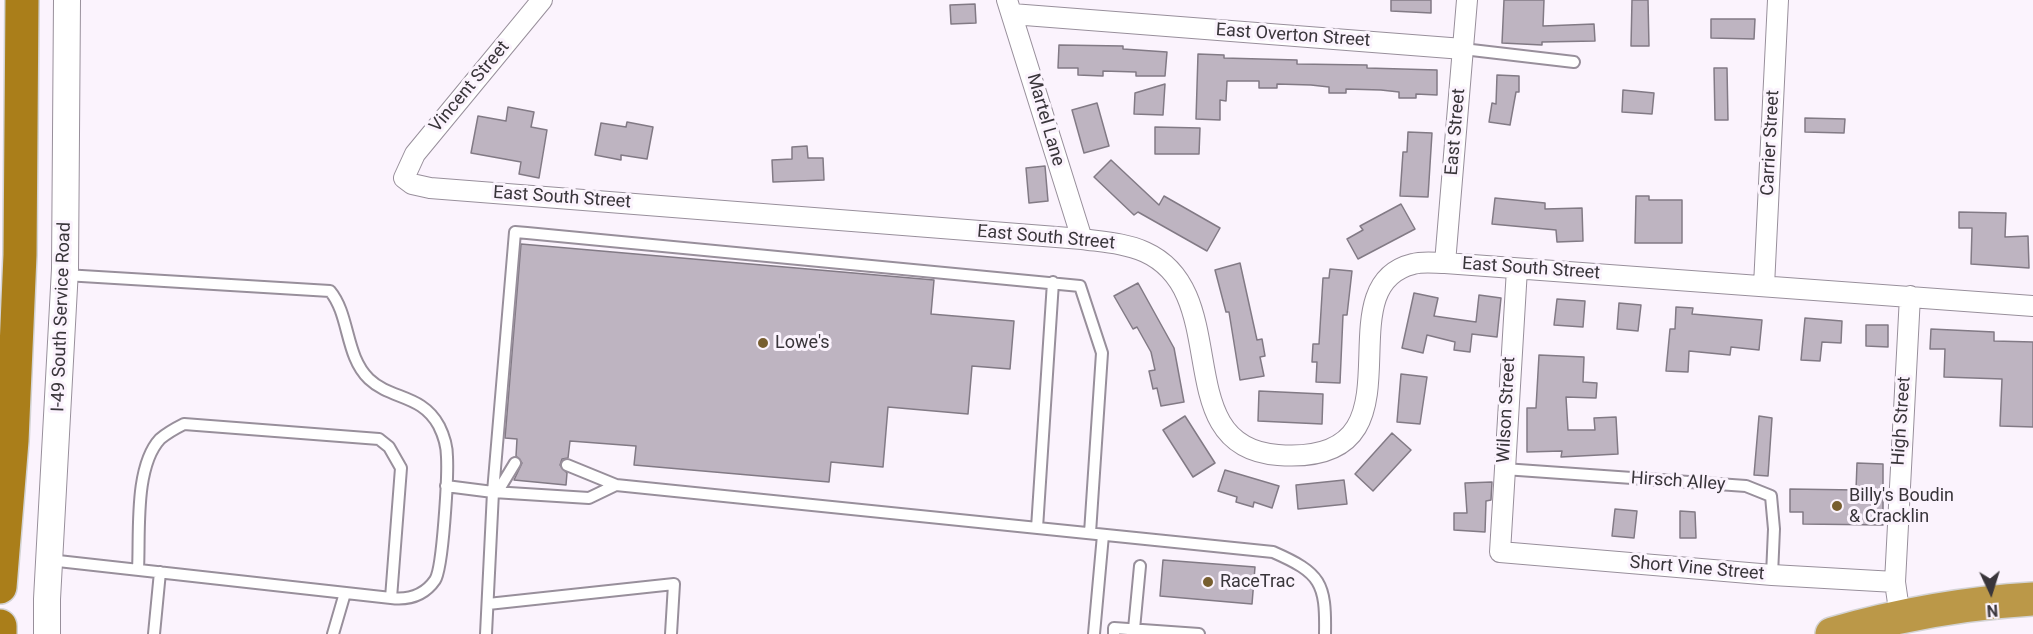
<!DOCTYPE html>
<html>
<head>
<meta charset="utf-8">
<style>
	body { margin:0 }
	#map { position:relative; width:2033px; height:634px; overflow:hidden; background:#fbf3fd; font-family:Roboto,sans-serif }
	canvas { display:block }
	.north { position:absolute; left:1961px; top:562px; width:60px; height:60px; -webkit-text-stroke:4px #fbf3fd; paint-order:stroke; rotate:176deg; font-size:16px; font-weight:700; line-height:24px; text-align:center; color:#39353a }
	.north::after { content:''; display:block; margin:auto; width:21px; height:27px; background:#39353a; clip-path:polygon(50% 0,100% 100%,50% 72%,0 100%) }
</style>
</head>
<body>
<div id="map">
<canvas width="2033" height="634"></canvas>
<div class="north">N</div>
</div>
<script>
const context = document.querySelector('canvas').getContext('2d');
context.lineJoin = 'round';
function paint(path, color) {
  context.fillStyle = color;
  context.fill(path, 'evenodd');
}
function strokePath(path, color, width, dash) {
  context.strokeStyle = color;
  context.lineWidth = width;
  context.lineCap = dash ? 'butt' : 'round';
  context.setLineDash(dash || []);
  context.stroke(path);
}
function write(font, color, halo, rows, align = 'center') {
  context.font = font + ' Roboto,sans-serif';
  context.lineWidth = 6;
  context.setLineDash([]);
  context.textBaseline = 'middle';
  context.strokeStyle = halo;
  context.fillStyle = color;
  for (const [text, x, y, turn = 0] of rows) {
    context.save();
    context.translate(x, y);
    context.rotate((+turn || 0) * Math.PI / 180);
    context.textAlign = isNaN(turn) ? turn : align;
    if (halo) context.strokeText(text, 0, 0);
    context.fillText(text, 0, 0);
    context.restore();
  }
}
const building = new Path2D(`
	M1391 0H1431V13L1391 11Z
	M1504 0H1544L1543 26 1594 24 1595 41 1542 42V45L1502 43Z
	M1632 0H1648L1649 46H1631Z
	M975 4 976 23 951 24 950 5Z
	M1711 19H1755L1754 39 1711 38Z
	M1059 45 1123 46V49L1167 52 1165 76H1136V72L1103 71V76L1078 75V68H1058Z
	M1198 54 1224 55V58L1297 60V64L1367 65V68L1437 70V95L1416 94V98H1399V92L1381 90 1346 89V93H1329V87L1311 85 1277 84V88H1259V81H1227L1226 101 1220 100V120L1196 119Z
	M1714 68H1727L1728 120H1715Z
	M1497 75 1519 76V92H1516L1510 125 1489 122 1492 103 1496 104Z
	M1165 84 1163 115 1134 114 1135 93Z
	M1623 90 1654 93 1652 114 1622 112Z
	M1097 103 1109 146 1084 153 1072 110Z
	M508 107 534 112 531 127 547 130 539 178 519 174 521 162 471 153 478 116 506 121Z
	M1805 118 1845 119 1844 133 1805 132Z
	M627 122 653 127 647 159 621 155V160L595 155 601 123 626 127Z
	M1155 127 1200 128 1199 154H1155Z
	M1408 132 1432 133 1428 197 1400 196 1403 152H1407Z
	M807 146 808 158H823L824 180 773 182 772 160 792 159V147Z
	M1111 160 1159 205 1164 196 1220 228 1207 251 1138 212 1134 215 1094 177Z
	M1045 166 1048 201 1029 203 1026 168Z
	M1636 196H1649V200H1682V243H1635Z
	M1495 198 1545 203V209L1582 208 1583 241 1557 242 1556 230 1492 224Z
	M1401 204 1415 229 1358 259 1347 239 1363 230 1360 226Z
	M1959 212 2006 213 2005 237 2028 236 2029 268 1971 264 1972 228H1959Z
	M521 244 934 280 931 314 1014 321 1010 369 972 366 968 414 888 407 883 467 831 462 829 482 634 465 636 446 570 441 568 458 562 459 560 465 567 473 566 485 514 480 522 463 516 456 517 439 505 438Z
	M1240 263 1257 340 1262 339 1265 356 1260 357 1264 376 1240 380 1229 312H1226L1215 270Z
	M1330 269 1352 271 1347 315H1343L1340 383 1316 382 1317 362H1312L1313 344H1319L1323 278H1329Z
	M1138 283 1174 348 1184 402 1161 406 1157 388 1153 389 1149 371 1155 370 1151 352 1137 327 1133 329 1114 296Z
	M1414 293 1438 298 1434 316 1476 322 1479 295 1501 298 1497 337 1472 334 1470 352 1454 350 1455 342 1427 335 1423 353 1402 348Z
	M1557 299 1585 301 1583 327 1554 325Z
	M1619 303 1641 305 1638 331 1617 329Z
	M1676 307 1693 308 1692 314 1762 320 1759 350 1731 347 1730 355 1689 351 1688 372 1666 371 1670 329H1675Z
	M1805 318 1842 321 1841 343 1822 342 1820 361 1801 360Z
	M1866 325H1888V347L1866 346Z
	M1931 329 1994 332V341L2033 342V427L2000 426 2002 379 1944 377 1945 349H1930Z
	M1539 355 1584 357 1583 382 1597 383 1596 398 1566 397 1568 430H1595L1594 418 1616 417 1618 454 1561 457 1562 451 1527 452V408H1536Z
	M1401 374 1427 377 1420 424 1397 422Z
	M1259 391 1323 394 1322 424 1258 421Z
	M1185 416 1215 463 1193 477 1163 430Z
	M1759 416 1772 418 1768 476 1754 475Z
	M1392 433 1411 450 1373 491 1355 474Z
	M1857 463 1883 464V525L1803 524V512H1790V489L1856 490Z
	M1225 470 1279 486 1272 508 1254 502 1253 507 1236 502 1237 497 1218 491Z
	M1344 480 1347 504 1298 509 1296 485Z
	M1492 482 1491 500 1486 501 1485 532 1454 530V513H1467L1465 483Z
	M1615 509 1637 511 1634 538 1612 536Z
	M1680 511 1695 512 1696 538H1680Z
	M1163 560 1255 567 1252 604 1160 596Z`);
const service = new Path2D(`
	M1463 49 1574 62
	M567 465 616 485
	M1504 469 1746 486 1771 496 1774 529 1772 575
	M446 486 493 492 515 232 527 233 1080 286 1102 353 1090 533
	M498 491 515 463
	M1037 528 1053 282
	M49 560 391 598C408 600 424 596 435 580 443 568 448 476 447 457 447 446 444 436 439 426 422 394 391 400 369 379 345 356 350 315 330 291L65 275
	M138 570C140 533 134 467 160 439 167 433 176 428 184 424L379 439 389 447 401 468 391 598
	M488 604 674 584 671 634
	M1134 629 1140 566
	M154 634 160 572
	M333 634 345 593
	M486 634 493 492 589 498 616 485 1273 552C1321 573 1326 583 1325 634
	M1094 634 1103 535
	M1114 634V628L1199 634`);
const minor = new Path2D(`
	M542 0 415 154 404 178 412 184 430 188 1082 239C1103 242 1125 243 1145 252 1236 293 1166 447 1278 455 1435 467 1318 287 1413 264 1423 261 1436 263 1445 263L2033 306
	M1007 0 1082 239
	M1012 14 1463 49
	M1445 263 1467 0
	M1517 269 1500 552 1772 575 1895 582
	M1764 286 1778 0
	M1900 617 1895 582 1910 296`);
const tertiary = new Path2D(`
	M47 634V599L65 269 67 0`);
const trunk = new Path2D(`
	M1832 634C1898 615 1965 603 2033 599`);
const motorway = new Path2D(`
	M0 587 12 441 20 255 22 0
	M0 626V634`);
const markers = [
	[763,343,6,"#775e2f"],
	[1837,506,6,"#775e2f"],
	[1208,582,6,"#775e2f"]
];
const streetNames = [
	["East Overton Street",1293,36,4],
	["Vincent Street",470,87,-50],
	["Martel Lane",1045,120,74],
	["East Street",1456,132,-85],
	["Carrier Street",1771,143,-87],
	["East South Street",562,198,4],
	["East South Street",1046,238,5],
	["East South Street",1531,269,4],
	["I-49 South Service Road",62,317,-88],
	["Wilson Street",1507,410,-87],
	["High Street",1902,421,-86],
	["Hirsch Alley",1678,482,4],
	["Short Vine Street",1697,569,5]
];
const poiNames = [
	["Lowe's",775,343],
	["Billy's Boudin",1849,496],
	["& Cracklin",1849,517],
	["RaceTrac",1220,582]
];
paint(building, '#beb4c1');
strokePath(building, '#827a85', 1.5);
strokePath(service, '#988f9b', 14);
strokePath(minor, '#988f9b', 22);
strokePath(tertiary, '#988f9b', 28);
strokePath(trunk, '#d3d3d4', 36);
strokePath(motorway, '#d3d3d4', 36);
strokePath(service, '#fff', 10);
strokePath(minor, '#fff', 20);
strokePath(tertiary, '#fff', 26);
strokePath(trunk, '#bb9848', 33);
strokePath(motorway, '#aa7e1a', 33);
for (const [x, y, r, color] of markers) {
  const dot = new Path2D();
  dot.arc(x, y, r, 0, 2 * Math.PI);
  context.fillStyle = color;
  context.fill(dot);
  strokePath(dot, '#fbf3fd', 2);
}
write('18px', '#39353a', '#fbf3fd', streetNames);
write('18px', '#39353a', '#fbf3fd', poiNames, 'left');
</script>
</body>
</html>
